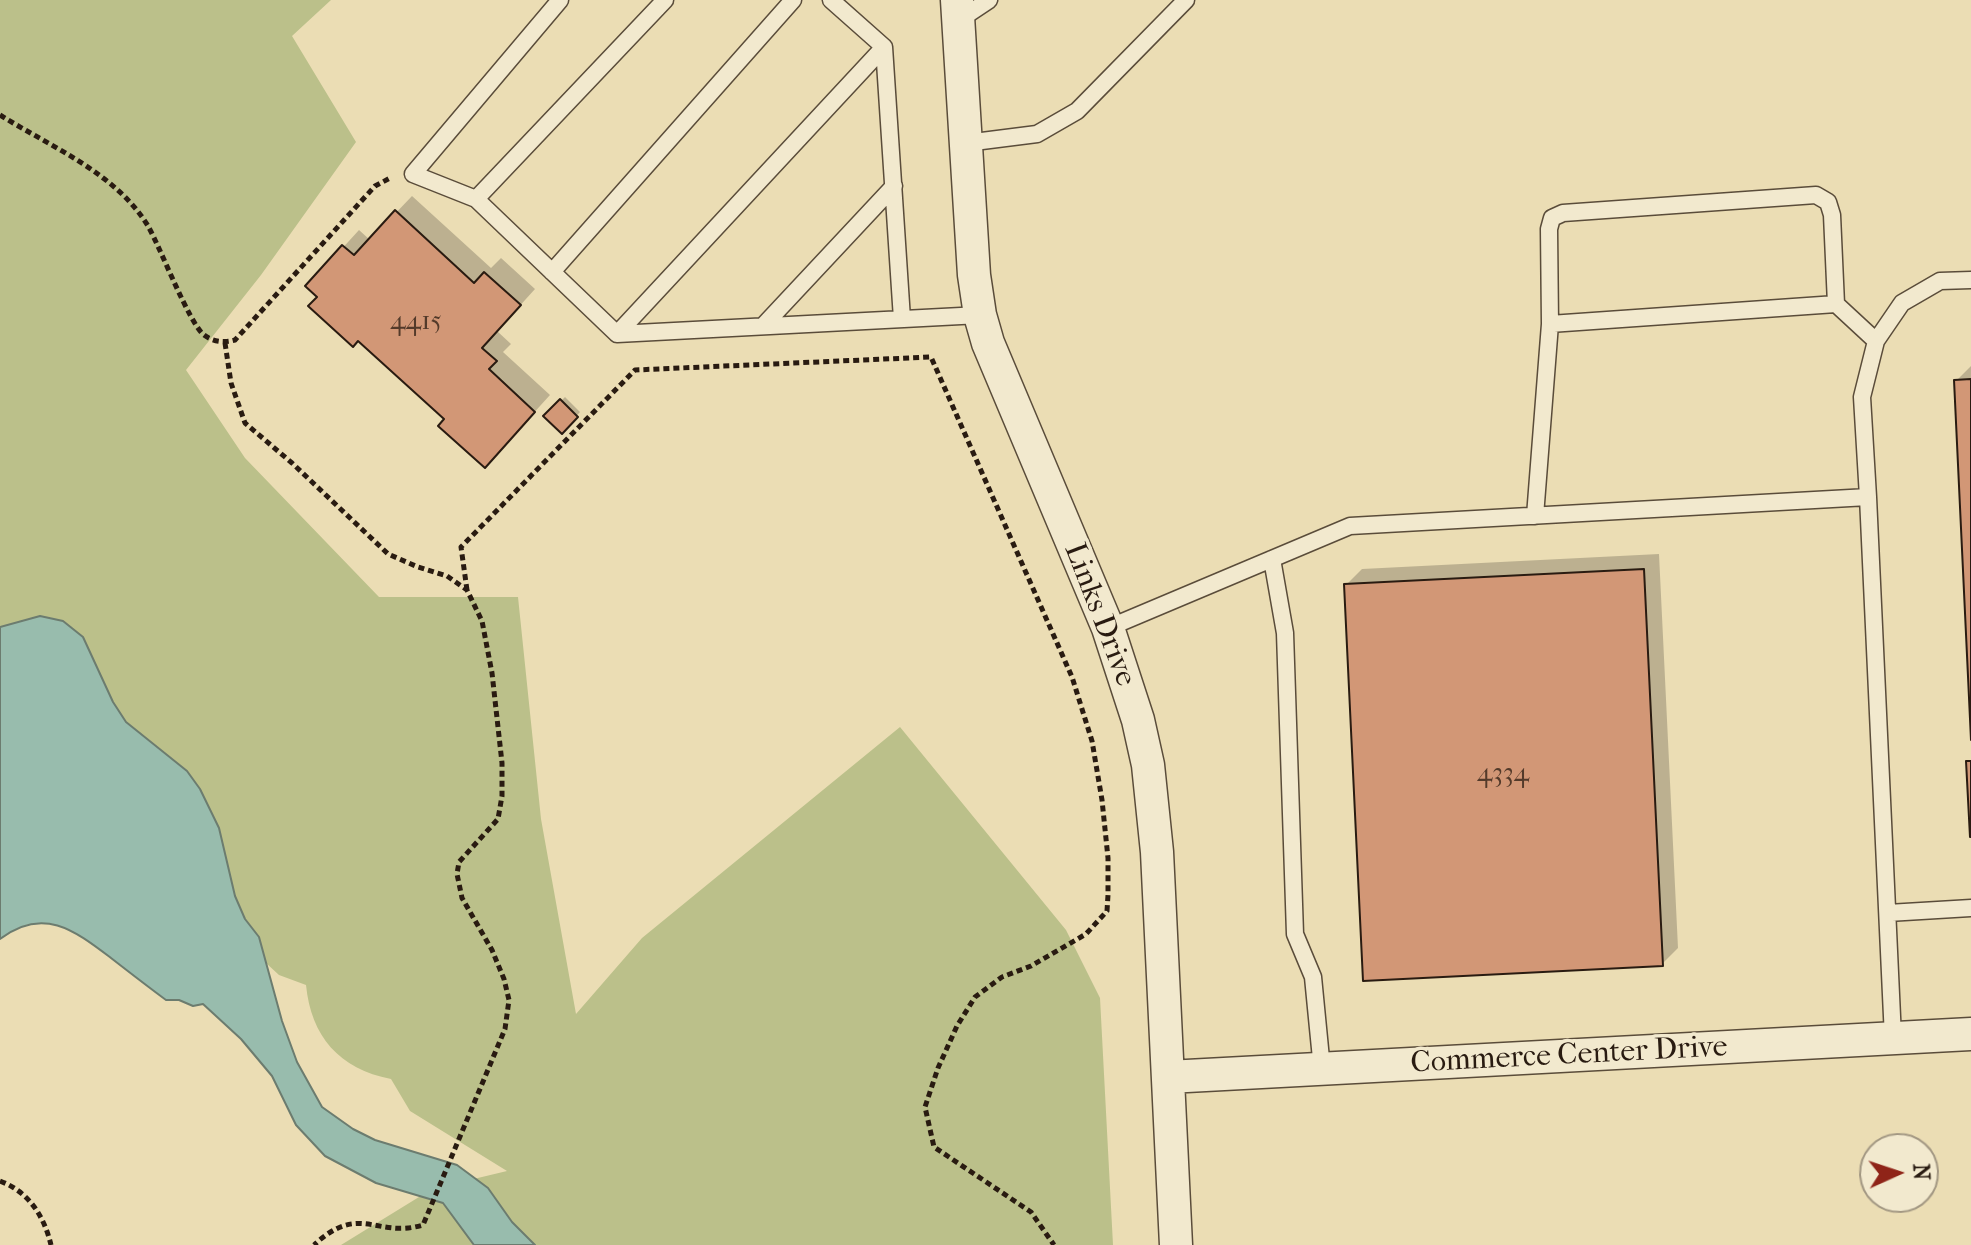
<!DOCTYPE html>
<html>
<head>
<meta charset="utf-8">
<style>
	body { margin:0 }
	#map { position:relative; width:1971px; height:1245px; overflow:hidden; background:#ebddb4; font-family:"IM FELL French Canon",serif }
	canvas { display:block }
	.north { position:absolute; left:1859px; top:1133px; width:80px; height:80px; box-sizing:border-box; background:#f2e9ce; border:2px solid #a29782; border-radius:50%; rotate:87deg; font-size:22px; font-weight:700; line-height:32px; text-align:center; color:#291b11 }
	.north::after { content:''; display:block; margin:auto; width:28px; height:36px; background:#8f2418; clip-path:polygon(50% 0,100% 100%,50% 72%,0 100%) }
</style>
</head>
<body>
<div id="map">
<canvas width="1971" height="1245"></canvas>
<div class="north">N</div>
</div>
<script>
const context = document.querySelector('canvas').getContext('2d');
context.lineJoin = 'round';
function paint(path, color) {
  context.fillStyle = color;
  context.fill(path, 'evenodd');
}
function strokePath(path, color, width, dash) {
  context.strokeStyle = color;
  context.lineWidth = width;
  context.lineCap = dash ? 'butt' : 'round';
  context.setLineDash(dash || []);
  context.stroke(path);
}
function write(font, color, halo, rows, align = 'center') {
  context.font = font + ' "IM FELL French Canon",serif';
  context.lineWidth = 7;
  context.setLineDash([]);
  context.textBaseline = 'middle';
  context.strokeStyle = halo;
  context.fillStyle = color;
  for (const [text, x, y, turn = 0] of rows) {
    context.save();
    context.translate(x, y);
    context.rotate((+turn || 0) * Math.PI / 180);
    context.textAlign = isNaN(turn) ? turn : align;
    if (halo) context.strokeText(text, 0, 0);
    context.fillText(text, 0, 0);
    context.restore();
  }
}
const green = new Path2D(`
	M0 0H331L292 36 356 142 261 275 186 370 245 458 379 597H518L541 819 576 1014 642 938 900 727 1066 930 1100 998 1113 1245H341L432 1189 507 1171 410 1111 391 1079C339 1069 311 1036 306 985L279 975 266 963 0 691Z`);
const water = new Path2D(`
	M40 616 63 621 83 637 113 702 126 722 187 771 200 789 219 828 235 896 245 919 259 937 282 1021 297 1062 322 1107 353 1129 375 1140 457 1165 488 1188 512 1222 535 1245H474L443 1203 376 1183 325 1156 296 1125 272 1076 241 1039 203 1004 193 1006 179 1000H166C147 986 129 972 111 958 74 930 43 906 0 939V627Z`);
const shadow = new Path2D(`
	M412 196 491 268 501 258 535 289 497 331 511 344 503 352 550 395 500 450 447 419 308 286 359 230 370 240Z
	M1971 366V698L1956 381Z
	M565 397 580 412 562 432 546 416Z
	M1659 554 1678 948 1662 964 1346 585 1362 569Z`);
const building = new Path2D(`
	M395 210 474 283 484 272 521 305 482 348 497 361 489 369 535 412 485 468 438 426 444 419 358 341 353 347 308 306 317 297 305 286 342 245 354 255Z
	M1971 379V740L1954 380Z
	M560 399 578 417 562 434 543 416Z
	M1644 569 1663 966 1363 981 1344 584Z
	M1966 761H1971V837H1970Z`);
const path = new Path2D(`
	M0 115C51 147 116 173 148 226 161 249 189 323 204 335 213 342 225 343 235 340L375 186 392 177
	M225 343 231 383 245 423 292 463 388 554 418 567 447 576 467 590 482 621 492 673 502 763V796L498 819 459 862 457 874 462 898 492 950 504 979 509 1000 505 1029 423 1225C376 1239 360 1202 314 1245
	M467 590 461 547 635 370 931 357 1072 677 1092 741 1102 800 1108 858V895L1107 911 1086 934 1031 966 1002 977 975 997 957 1026 938 1068 925 1107 934 1147 1031 1212 1054 1245
	M0 1181C29 1192 44 1216 51 1245`);
const service = new Path2D(`
	M560 0 413 174 476 199 617 334 980 315
	M831 0 884 47 902 319
	M959 20 989 0
	M966 143 1037 134 1077 111 1186 0
	M476 199 665 0
	M552 272 793 0
	M1550 324 1549 229 1552 218 1563 213 1816 195 1828 202 1832 215 1836 304
	M763 326 894 186
	M617 334 884 47
	M1868 497 1893 1038
	M1535 516 1550 324 1836 304 1876 341
	M1272 559 1285 633 1295 934 1313 977 1322 1069
	M1108 628 1350 526 1868 497 1862 397 1876 341 1902 303 1940 281 1971 280
	M1888 913 1971 908`);
const minor = new Path2D(`
	M957 0 974 275 980 315 988 343 1108 628 1138 720 1148 765 1157 852 1176 1245
	M1168 1077 1971 1034`);
const numberNames = [
	["4415",416,323],
	["4334",1503,775]
];
const streetNames = [
	["Links Drive",1099,615,69],
	["Commerce Center Drive",1569,1056,-3]
];
paint(green, '#bbc08a');
paint(water, '#98bcad');
strokePath(water, '#6c7c6f', 2);
paint(shadow, '#0003');
paint(building, '#d29776');
strokePath(building, '#291b11', 2);
strokePath(service, '#5a4c3a', 19);
strokePath(minor, '#5a4c3a', 35);
strokePath(path, '#291b11', 5, [6, 4]);
strokePath(service, '#f2e9ce', 16);
strokePath(minor, '#f2e9ce', 32);
write('26px', '#533a2a', null, numberNames);
write('30px', '#291b11', '#f2e9ce', streetNames);
</script>
</body>
</html>
